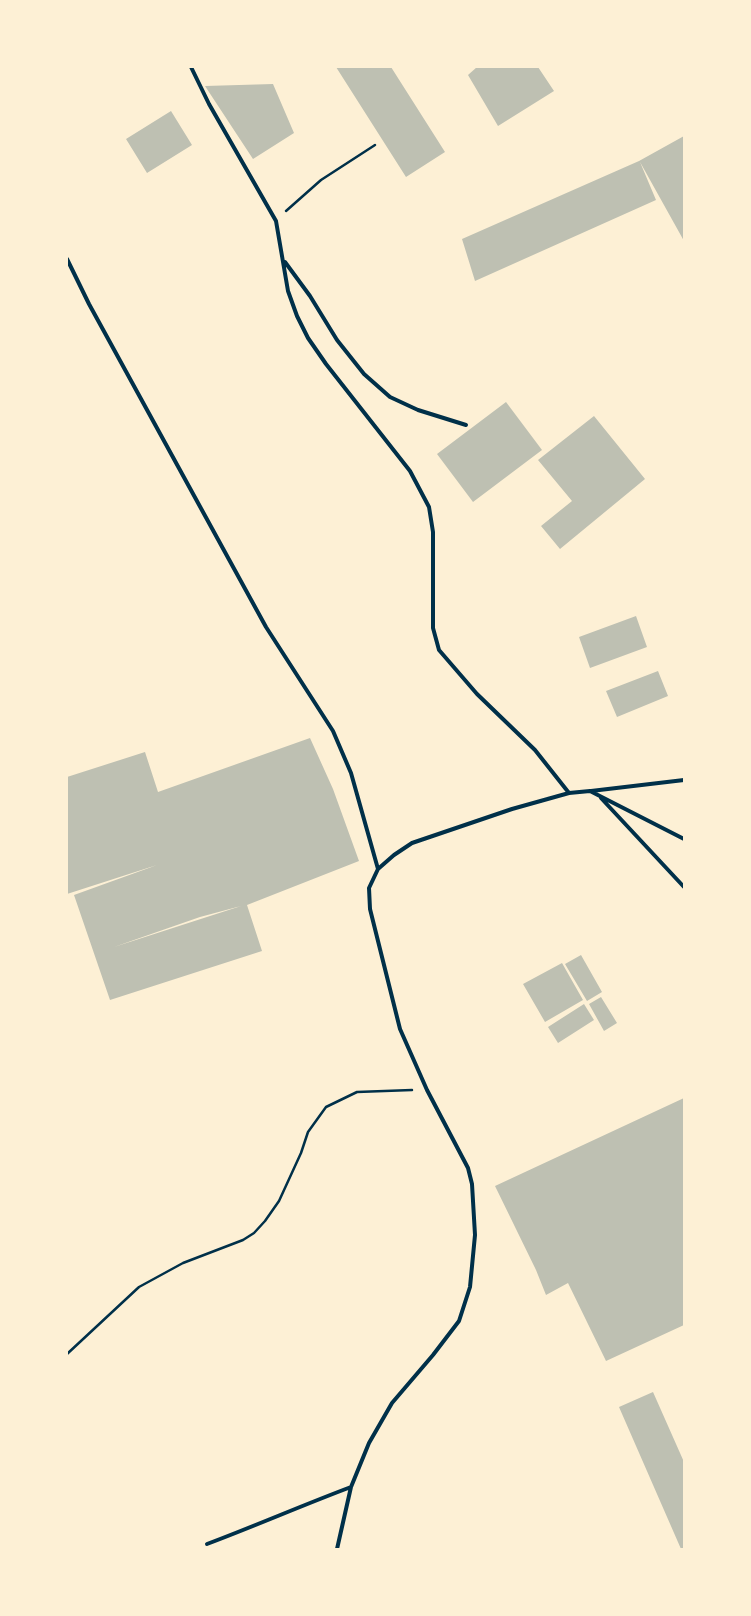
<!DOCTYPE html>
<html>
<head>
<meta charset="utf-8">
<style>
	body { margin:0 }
	#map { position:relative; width:751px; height:1616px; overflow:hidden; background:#fdf0d5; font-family:"Roboto Condensed",sans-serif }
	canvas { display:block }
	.frame { position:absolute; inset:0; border:68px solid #fdf0d5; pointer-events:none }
</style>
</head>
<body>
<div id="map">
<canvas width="751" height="1616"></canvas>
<div class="frame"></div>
</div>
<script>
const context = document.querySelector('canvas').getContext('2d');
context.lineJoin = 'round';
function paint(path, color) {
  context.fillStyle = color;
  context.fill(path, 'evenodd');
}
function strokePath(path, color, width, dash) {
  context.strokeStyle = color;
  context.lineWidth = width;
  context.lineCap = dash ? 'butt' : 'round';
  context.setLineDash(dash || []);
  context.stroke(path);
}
const building = new Path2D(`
	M336 67H391L445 152 406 177Z
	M477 67H538L554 91 498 126 468 75Z
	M273 84 294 133 253 159 205 86Z
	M171 111 192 145 147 173 126 139Z
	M684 136V241L640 162 656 200 475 281 462 239 639 161Z
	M506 402 542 450 473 502 437 454Z
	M594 416 645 479 560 549 541 526 572 501 538 460Z
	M636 616 647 647 590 668 579 637Z
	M658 671 668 696 617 717 606 691Z
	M310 738 333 789 359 861 247 905 262 951 110 1000 74 895 157 865 67 894V777L145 752 158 792ZM241 906 114 947 200 917Z
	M581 955 602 992 587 1001 565 964Z
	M562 963 583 1000 545 1022 523 984Z
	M601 997 617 1023 604 1031 589 1004Z
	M584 1004 594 1020 558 1043 548 1027Z
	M684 1098V1325L606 1361 568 1283 546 1295 536 1270 495 1186Z
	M653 1392 684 1462V1549H681L619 1407Z`);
const path = new Path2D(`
	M286 211 321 180 375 145
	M67 1354 139 1287 183 1263 243 1240 254 1233 265 1221 279 1201 301 1153 308 1132 326 1107 357 1092 412 1090`);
const minor = new Path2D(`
	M191 67 209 104 276 221 288 291 297 316 308 338 326 364 410 471 429 507 433 532V628L439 650 477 694 535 750 569 793 590 791 684 839
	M67 259 89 304 266 627 333 731 351 773 378 869
	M285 262 310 296 337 340 364 374 390 397 418 410 466 425
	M591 791 684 780
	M601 798 684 887
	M207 1544C255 1526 303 1505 351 1487
	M337 1549 351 1487 369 1443 392 1403 433 1355 459 1321 470 1287 475 1235 472 1184 468 1168 427 1090 400 1029 370 909 369 888 378 869 394 855 412 843 512 809 569 793`);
paint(building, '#bec0b2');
strokePath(path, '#003049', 2.5);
strokePath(minor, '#003049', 4);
</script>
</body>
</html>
